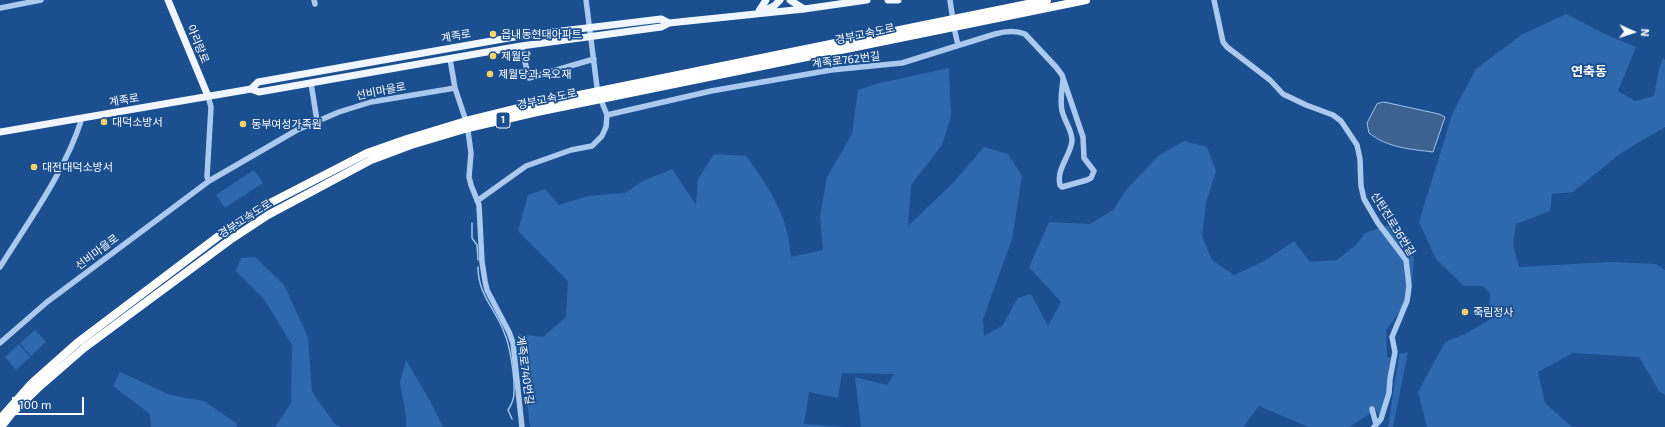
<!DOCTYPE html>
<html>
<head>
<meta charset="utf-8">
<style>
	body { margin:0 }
	#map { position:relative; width:1665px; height:427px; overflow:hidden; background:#1b4f8f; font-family:"Exo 2",sans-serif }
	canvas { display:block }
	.north { position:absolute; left:1613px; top:12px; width:40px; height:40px; -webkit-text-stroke:3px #1b4f8f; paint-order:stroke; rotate:93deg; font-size:11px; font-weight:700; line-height:16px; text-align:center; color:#fff }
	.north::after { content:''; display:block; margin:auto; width:14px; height:18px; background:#fff; clip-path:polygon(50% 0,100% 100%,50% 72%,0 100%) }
	.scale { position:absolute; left:12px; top:397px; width:72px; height:18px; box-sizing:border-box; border:2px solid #fff; border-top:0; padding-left:5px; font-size:12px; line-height:14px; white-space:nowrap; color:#fff; -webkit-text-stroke:3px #1b4f8f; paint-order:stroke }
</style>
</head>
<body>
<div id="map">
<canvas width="1665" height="427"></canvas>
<div class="north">N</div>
<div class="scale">100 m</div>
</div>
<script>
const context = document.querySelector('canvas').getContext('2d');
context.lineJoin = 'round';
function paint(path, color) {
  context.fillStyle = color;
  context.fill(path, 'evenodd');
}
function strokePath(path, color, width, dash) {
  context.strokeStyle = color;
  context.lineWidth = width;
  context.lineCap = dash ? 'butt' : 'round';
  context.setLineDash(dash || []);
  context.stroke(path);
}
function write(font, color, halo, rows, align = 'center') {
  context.font = font + ' "Exo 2","Noto Sans KR",sans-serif';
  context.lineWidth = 3.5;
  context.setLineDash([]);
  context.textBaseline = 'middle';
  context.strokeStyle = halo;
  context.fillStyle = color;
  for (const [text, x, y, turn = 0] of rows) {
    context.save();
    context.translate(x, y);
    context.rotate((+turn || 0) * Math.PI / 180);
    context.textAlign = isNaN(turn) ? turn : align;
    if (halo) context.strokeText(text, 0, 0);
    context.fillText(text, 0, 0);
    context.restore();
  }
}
const green = new Path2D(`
	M1566 14 1607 35 1636 47 1618 91 1635 101 1654 96 1659 69 1663 58 1665 60V127L1621 153 1573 192 1552 194 1550 211 1516 224 1513 245 1519 267 1611 262 1656 264 1665 270V395L1659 391 1639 357 1573 353 1538 372 1545 403 1572 427H1427L1418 392 1445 342 1465 334 1489 320 1490 293 1483 286H1464L1436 259 1419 222 1453 112 1476 69 1521 35Z
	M949 68 951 116 942 145 911 185 908 226 952 184 984 147 1008 154 1022 176 1012 239 983 319 984 336 1002 326 1018 298 1031 294 1048 326 1061 302 1029 267 1049 222 1090 224 1113 210 1126 190 1158 156 1184 141 1207 147 1216 171 1206 203 1202 236 1212 260 1234 275 1264 261 1294 241 1310 262 1337 260 1356 245 1365 233 1394 223 1414 258 1411 297 1386 330 1387 357 1393 358 1391 387 1382 422 1376 410 1349 427H1308L1259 406 1243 427H861L855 377 887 385 894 374 842 373 838 398 809 392 804 424 842 427H530L519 334 543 337 566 317 568 281 518 231 528 195 545 189 559 205 588 196 625 193 643 181 672 169 696 205 698 179 714 154 746 156C763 179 780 203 787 232 789 240 790 249 791 257L823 250 820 217 827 177 852 134 858 90 876 84Z
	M254 170 263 183 225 208 216 195Z
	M255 257 284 285 308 337 312 392 335 424 341 427H275L291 403 292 345 264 299 236 271 241 258Z
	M35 330 46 342 31 356 20 343Z
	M19 344 30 357 16 370 5 357Z
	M1408 352 1393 427H1388L1399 354Z
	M406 360 430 401 443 427H406V416L400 382Z
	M120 372 170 395 204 401 236 423 237 427H151L150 414 113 386Z`);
const water = new Path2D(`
	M1384 102 1439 114 1445 117 1433 152C1410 149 1388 148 1369 133L1367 123 1377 104Z`);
const stream = new Path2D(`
	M472 223V238L477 245 478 260
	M478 267C478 295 495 308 504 332 510 345 515 378 514 393 514 399 512 404 508 410L512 419`);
const minor = new Path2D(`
	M314 0 315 4
	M586 0 597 87
	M950 0 952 14
	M1214 0 1223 42 1227 47 1270 80 1283 94 1306 105 1333 115 1341 121 1357 145 1360 159 1361 186 1364 199 1378 223 1406 260 1409 286 1407 301 1392 337 1395 352 1390 379 1389 393 1381 419 1374 427
	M0 8 41 0
	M955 32 958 45
	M521 46 529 78 594 59
	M450 59 455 88 465 118
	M311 83 317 121
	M208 96 211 107 207 177 209 181
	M601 100 607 115 711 91 831 70 902 63 995 34C1006 31 1015 30 1025 34L1056 67 1062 75 1083 137 1084 158 1094 171 1091 178 1087 180 1062 187 1060 185C1056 169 1070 157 1072 141 1072 130 1066 124 1063 114 1059 104 1062 90 1063 80
	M468 131 471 153 469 177 471 185 479 205 482 262 485 281 487 290 509 332 513 343 522 427
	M477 201 526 166 571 150 592 146 602 136 606 127 607 115
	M0 267C30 219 65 172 82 118
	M0 343 47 302 209 181 297 130 339 112 371 102 455 88
	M1372 409 1376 424`);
const major = new Path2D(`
	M168 0 208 96
	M790 0 804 9
	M888 0H898
	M759 11 766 0
	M763 11 774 6 780 0
	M251 89 258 82 520 36 661 19 669 23
	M0 132 251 89 259 92 521 46 661 27 669 23 804 9 867 0`);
const highway = new Path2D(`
	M0 419 32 383 77 343 224 232 270 203 367 153 407 139 466 121 535 104 1047 0
	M1 427 12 413 38 388 84 348 230 240 268 215 371 160 411 145 468 128 537 112 1086 0`);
const markers = [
	[493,34,4,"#ffd166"],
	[493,56,4,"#ffd166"],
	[490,74,4,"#ffd166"],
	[104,122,4,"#ffd166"],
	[243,124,4,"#ffd166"],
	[34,167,4,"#ffd166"],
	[1465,312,4,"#ffd166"]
];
const shields = [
	[503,120,14]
];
const shieldNames = [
	["1",503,120]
];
const poiNames = [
	["읍내동현대아파트",501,34],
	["제월당",501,56],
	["제월당과 옥오재",498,74],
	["대덕소방서",112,122],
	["동부여성가족원",251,124],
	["대전대덕소방서",42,167],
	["죽림정사",1473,312]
];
const streetNames = [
	["경부고속도로",865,34,-12],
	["계족로",456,36,-10],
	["아리랑로",198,44,68],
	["계족로762번길",846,60,-7],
	["선비마을로",381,91,-11],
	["경부고속도로",547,99,-12],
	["계족로",124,100,-9],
	["경부고속도로",245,219,-33],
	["신탄진로36번길",1393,224,58],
	["선비마을로",97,252,-37],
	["계족로740번길",525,370,82]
];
const quarterNames = [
	["연축동",1589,72]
];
paint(green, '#2e69ad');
paint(water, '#3c6290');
strokePath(water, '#9cc4f0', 1);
strokePath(stream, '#9cc4f0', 1.5);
strokePath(minor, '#a9c9ee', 5.5);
strokePath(major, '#f0f6ff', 7);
strokePath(highway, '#fff', 8);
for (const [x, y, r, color] of markers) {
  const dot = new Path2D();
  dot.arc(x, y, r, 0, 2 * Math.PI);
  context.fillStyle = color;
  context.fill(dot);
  strokePath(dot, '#1b4f8f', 1.5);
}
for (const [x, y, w] of shields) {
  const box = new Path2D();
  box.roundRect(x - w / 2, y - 8, w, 16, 3);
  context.fillStyle = '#1b4f8f';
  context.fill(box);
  strokePath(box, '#fff', 1);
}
write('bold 10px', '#fff', null, shieldNames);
write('11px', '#fff', '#1b4f8f', poiNames, 'left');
write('11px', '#fff', '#1b4f8f', streetNames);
write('bold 13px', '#fff', '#1b4f8f', quarterNames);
</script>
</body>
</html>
